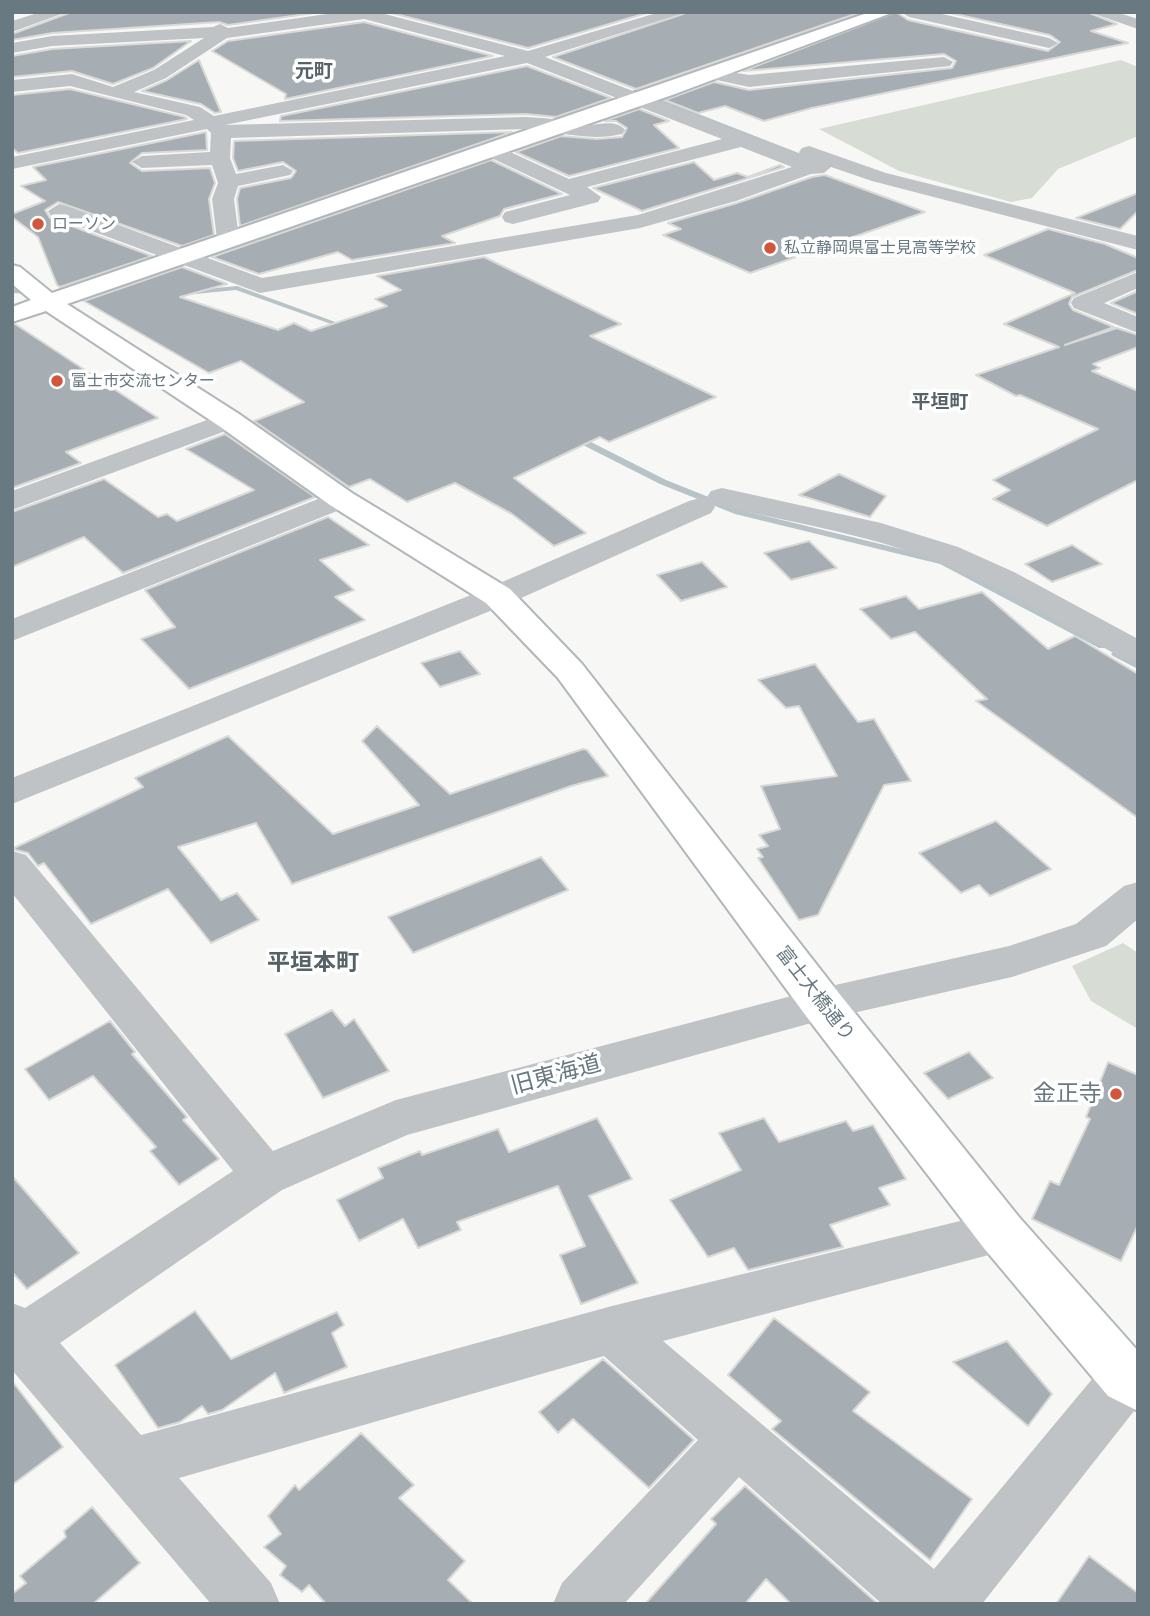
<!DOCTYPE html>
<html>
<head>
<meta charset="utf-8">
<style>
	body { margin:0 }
	#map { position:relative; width:1150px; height:1616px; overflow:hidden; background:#f7f7f5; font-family:Figtree,sans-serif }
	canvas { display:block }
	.frame { position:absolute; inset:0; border:14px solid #697982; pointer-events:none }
</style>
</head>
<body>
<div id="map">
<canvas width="1150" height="1616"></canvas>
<div class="frame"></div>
</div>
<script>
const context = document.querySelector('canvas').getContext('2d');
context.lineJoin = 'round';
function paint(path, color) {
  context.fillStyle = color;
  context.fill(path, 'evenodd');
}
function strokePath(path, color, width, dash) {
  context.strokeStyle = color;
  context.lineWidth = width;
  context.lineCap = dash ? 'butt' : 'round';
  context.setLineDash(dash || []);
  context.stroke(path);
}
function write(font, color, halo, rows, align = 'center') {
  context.font = font + ' Figtree,"Noto Sans JP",sans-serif';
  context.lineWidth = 7;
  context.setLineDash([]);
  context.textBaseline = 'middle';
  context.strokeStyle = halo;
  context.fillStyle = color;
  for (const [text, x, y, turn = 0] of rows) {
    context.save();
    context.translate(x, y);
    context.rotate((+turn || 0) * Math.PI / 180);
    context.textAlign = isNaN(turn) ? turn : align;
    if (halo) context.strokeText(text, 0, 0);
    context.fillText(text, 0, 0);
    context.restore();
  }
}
const green = new Path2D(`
	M1121 60 1138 67V136L1058 169 1032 198 1011 202 899 171 819 129Z
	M1123 943 1138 953V1029L1091 1001 1072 966Z`);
const stream = new Path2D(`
	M633 90H637L814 159 809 160 633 92Z
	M237 286 349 327 350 328 345 329 236 290 185 295 182 293 185 291Z
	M12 289 33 290 36 292 33 294 12 293Z
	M573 436H579L666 480 741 510 946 560 1107 646 1105 648H1099L940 564 735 514 660 484 573 440Z
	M1116 651 1138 662V669L1113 656 1111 654 1113 652Z`);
const building = new Path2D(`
	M179 12H321L228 25 219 22 52 33 12 40V34L69 13Z
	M388 12H650L528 48Z
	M689 12H861L636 89 553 57Z
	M896 12 908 20 1048 51 1060 42 1050 35 946 12H1087L1117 24 1091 31 1128 43 812 108 764 121 725 106 698 113 665 100 714 82 749 90 952 68 956 61 944 54 743 71Z
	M364 22 493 56 285 99 286 94 212 51 228 41Z
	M191 41 153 68 113 84 72 71 12 77V56L52 49Z
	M199 60 221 112 215 113 201 104 142 91 167 80Z
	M527 66 611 98 556 117 526 114 280 121 281 116Z
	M70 89 185 117 187 119 18 153 12 148V95Z
	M639 109 669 121 654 125 679 148 569 176 516 152 561 136 597 139 622 137 627 128 616 121H605Z
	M206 132 207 150 142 153 130 163 142 171 210 168 215 183 209 199 214 235 182 246 58 202 45 210 50 218 152 256 60 287 57 285 38 237 12 217V214L45 201 21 186 46 180 33 167Z
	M512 132 240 226 237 199 240 188 291 178 296 171 283 162 238 171 233 158 234 141Z
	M491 160 562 194 504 209 500 216 442 236 455 243 352 260 338 252 259 274 212 257Z
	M694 162 714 180 737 173 748 177 780 165 784 167 642 211 593 188Z
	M825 175 925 212 750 273 663 235 681 229 668 223 737 203 812 177Z
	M1138 193V211L1120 229 1076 218Z
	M1048 229 1105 244 1138 258V270L1072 297 1069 304 1073 310 1114 327 1065 345 1117 328 1138 335V347L1093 364 1100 368 1092 371 1138 391V480L1047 526 993 499 1010 490 993 480 1098 429 1020 395 1016 396 976 375 1059 347 1004 324 1075 293 984 255Z
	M484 257 621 324 590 336 716 397 609 442 600 437 514 478 586 533 554 546 512 514 455 483 407 502 370 479 349 487 254 421 304 402 241 361 209 373 84 301 182 267 227 284 180 297 278 330 294 323 311 331 387 306 375 299 401 290 377 276Z
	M1138 291V314L1111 303Z
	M12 324H15L158 418 66 452 81 463 12 488Z
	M225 434 315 497 123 573 84 537 12 567V512L104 479 158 517 167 514 177 521 254 490 186 449Z
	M839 474 886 496 870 517 799 495Z
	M328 517 369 545 320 560 354 590 335 597 365 620 189 689 141 639 175 627 145 590Z
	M809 541 837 568 791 580 764 553Z
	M1072 545 1102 564 1052 582 1025 564Z
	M702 562 727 587 681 601 657 575Z
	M982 592 1048 649 1075 636 1138 674V818L976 701 987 699 915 632 891 639 860 609 906 596 919 609Z
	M460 651 480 674 440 687 421 663Z
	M815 664 858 722 874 719 911 781 884 785 818 915 799 920 758 858 763 857 757 849 768 846 759 835 780 829 761 786 837 776 799 706 786 708 758 680Z
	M377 726 450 794 583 749 587 750 608 776 571 786 292 884 256 823 178 847 221 900 237 893 259 920 211 943 168 889 91 924 44 863 38 866 28 853 12 849 143 787 135 778 228 736 333 834 419 805 362 741Z
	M996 821 1051 869 990 896 979 885 961 893 919 853Z
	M541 857 568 890 413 953 388 917Z
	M332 1010 345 1026 354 1019 389 1071 323 1098 285 1034Z
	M110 1021 135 1052 132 1054 187 1117 183 1120 219 1159 179 1185 150 1151 156 1147 93 1076 49 1100 25 1069Z
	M969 1052 993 1078 948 1099 924 1073Z
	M1108 1062 1138 1075V1225L1121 1261 1032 1219 1050 1181 1059 1185 1090 1119 1086 1117Z
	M597 1118 632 1179 589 1196 638 1283 581 1304 560 1255 585 1246 558 1186 457 1222 461 1230 418 1248 403 1219 359 1241 337 1200 383 1178 378 1168 420 1151 422 1155 498 1129 509 1152Z
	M764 1118 779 1142 846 1121 853 1131 873 1125 906 1179 879 1188 890 1205 830 1225 843 1247 748 1270 734 1248 708 1257 670 1200 741 1170 719 1133Z
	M12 1176 79 1253 27 1289 12 1272Z
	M195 1311 231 1359 337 1312 344 1325 332 1333 347 1367 284 1393 275 1373 222 1410 208 1414 202 1406 180 1422 158 1428 115 1365Z
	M774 1318 870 1392 853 1411 972 1499 930 1560 772 1429 781 1421 728 1375Z
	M1007 1341 1052 1394 1028 1426 953 1362Z
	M603 1359 694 1440 649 1488 573 1419 558 1433 539 1412Z
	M12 1381 63 1447 12 1485Z
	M361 1433 414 1485 399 1498 465 1561 448 1580 473 1604H326L309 1585 302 1592 280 1575 286 1566 264 1547 281 1534 268 1516 295 1485 299 1490Z
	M745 1486 878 1604H791L766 1579 745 1604H645L716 1524 711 1519Z
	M92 1507 140 1563 93 1604H12V1594L26 1583 20 1576 66 1537 64 1531Z
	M1089 1556 1138 1593V1604H1056Z`);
const street = new Path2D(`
	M41 12H67L12 32V21Z
	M341 12H377L528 51 660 12H687L545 57 801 156 799 152 802 148 809 146 886 173 1138 236V250L872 181 831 167 824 173 811 174 736 201 640 228 260 293 51 216 48 211 59 204 67 206 262 278 638 215 792 167 741 147 587 187 601 197 598 202 513 224 505 222 502 217 505 212 570 195 483 154 480 150 483 146H497L569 179 722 139 527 63 225 125 526 117C544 118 559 119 576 124 591 129 614 116 625 130L622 134C589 142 558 131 526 129L231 138 230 158 236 174 283 165 293 171 290 175 238 186 234 199 239 239 228 246 217 239 212 199 218 183 212 165 142 168 132 162 142 156 210 152 211 133 207 129 12 169V157L194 120 186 115 70 86 12 92V80L72 74 113 87 154 70 204 38 52 46 12 53V43L52 36 213 27 220 24 228 28ZM364 19 505 56 214 116 200 107 134 92 166 78 227 38Z
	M901 12H933L1049 38 1058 43 1049 48 909 17Z
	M1089 12H1116L1138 19V29Z
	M944 57 953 62 950 66 749 87 712 79 709 75 718 70 749 75Z
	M1138 272V288L1104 303 1138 317V333L1074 308 1071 303 1074 298Z
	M229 412 239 414 243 420 239 426 12 510V491Z
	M722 488 881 523 958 547 1014 572 1138 639V663L1126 660C1064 626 1003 587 936 561 864 533 787 522 713 504L715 507 711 513 510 603 12 804V778L486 589 689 501 700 498 709 500 707 497 711 491Z
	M341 490 352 493 356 499 352 505 12 641V619Z
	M12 851 26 855 273 1151 396 1100 822 988 1009 946 1076 924 1124 886 1138 882V919L1106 946 1012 977 822 1020 407 1135 282 1190 60 1343 141 1435 612 1306 1001 1211 1019 1217 1026 1232 1019 1247 663 1341 934 1569 1108 1360 1127 1353 1138 1357V1406L982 1604H882L739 1477 624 1604H553L562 1583 698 1440 604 1356 179 1478 271 1583 280 1604H211L12 1370V1303L25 1308 233 1171 12 893Z`);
const secondary = new Path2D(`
	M870 12H894L675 94 67 304 239 414 352 493 510 589 582 664 838 992 1019 1217 1138 1351V1411L1108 1396 983 1247 806 1016 558 678 486 603 330 505 219 426 46 311 12 322V307L31 300 12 284V265L20 267 52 293Z`);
const markers = [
	[38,224,7,"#d1563b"],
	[770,248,7,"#d1563b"],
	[57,381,7,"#d1563b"],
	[1116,1094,7,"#d1563b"]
];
const farPoinames = [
	["ローソン",52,224],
	["私立静岡県富士見高等学校",784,248],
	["富士市交流センター",71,381]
];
const farQuarternames = [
	["元町",314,71],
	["平垣町",940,402]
];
const streetNames = [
	["富士大橋通り",815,994,52]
];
const quarterNames = [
	["平垣本町",313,963]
];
const nearStreetnames = [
	["旧東海道",556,1075,-15]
];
const nearPoinames = [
	["金正寺",1102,1094]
];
paint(green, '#d7dcd4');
paint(stream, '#b7c3c6');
paint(building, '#a7aeb3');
strokePath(building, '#d9d9d7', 2);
strokePath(secondary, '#b1b7ba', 4);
paint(street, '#bfc3c6');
paint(secondary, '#fff');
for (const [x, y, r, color] of markers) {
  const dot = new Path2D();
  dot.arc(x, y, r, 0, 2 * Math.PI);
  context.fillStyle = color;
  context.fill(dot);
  strokePath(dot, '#fff', 2.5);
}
write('16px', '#697982', '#fff', farPoinames, 'left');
write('bold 19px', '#566168', '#fff', farQuarternames);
write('19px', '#697982', '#fff', streetNames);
write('bold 23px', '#566168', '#fff', quarterNames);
write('23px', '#697982', '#fff', nearStreetnames);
write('23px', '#697982', '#fff', nearPoinames, 'right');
</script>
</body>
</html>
